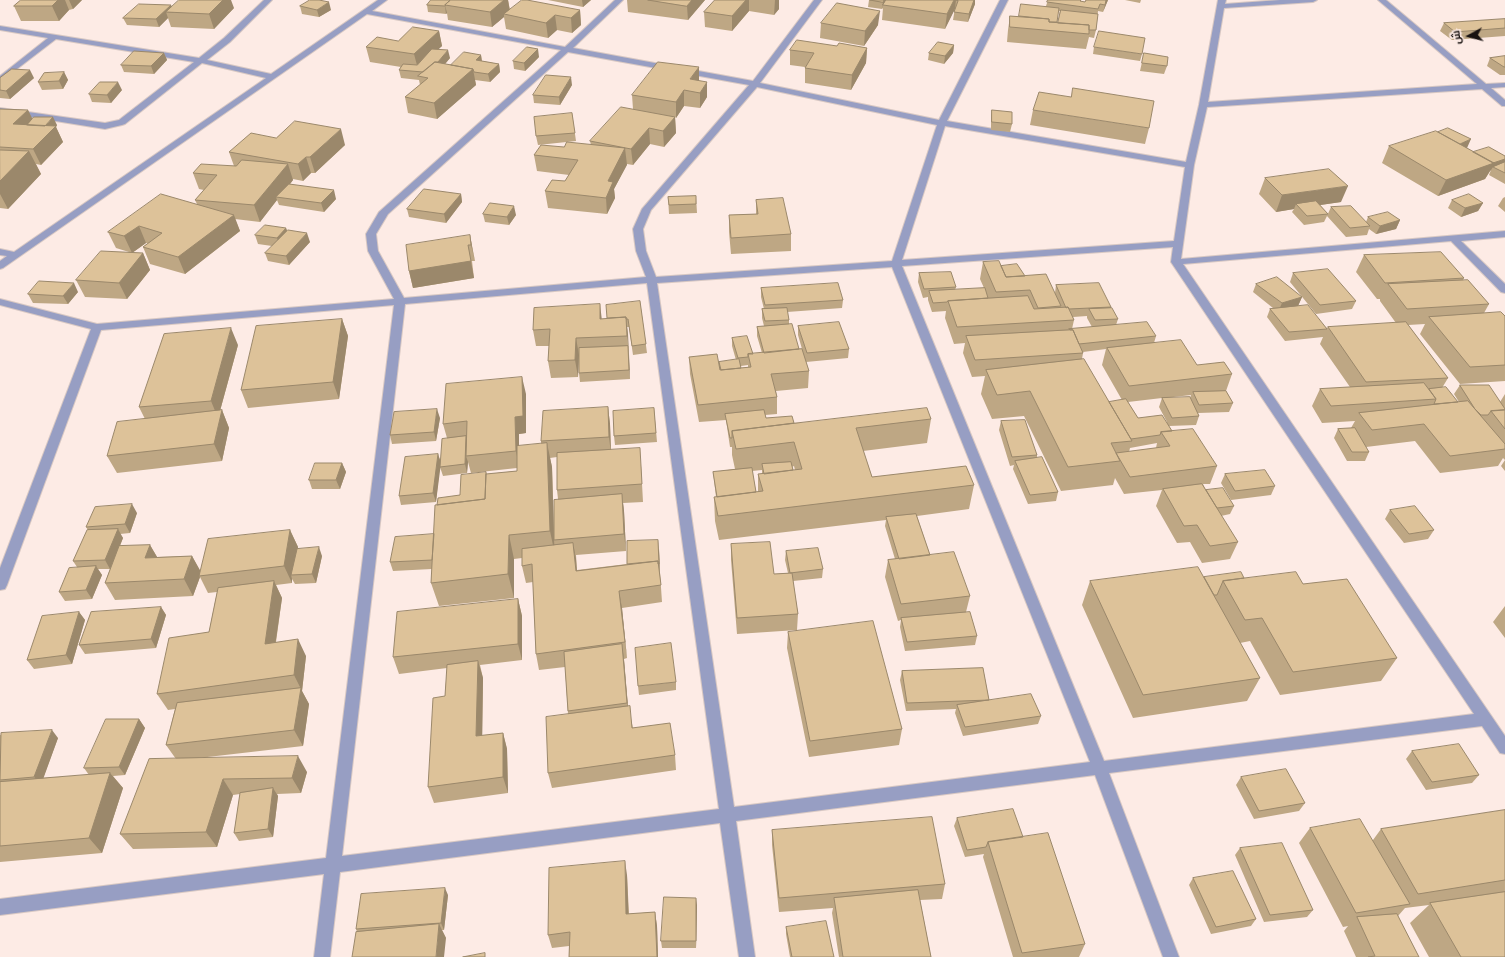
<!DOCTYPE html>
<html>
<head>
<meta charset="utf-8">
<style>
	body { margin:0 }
	#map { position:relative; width:1505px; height:957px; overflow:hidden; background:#fdebe5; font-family:"Source Serif 4",Cairo,serif }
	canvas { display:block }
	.north { position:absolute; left:1449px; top:16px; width:40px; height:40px; -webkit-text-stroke:3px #fdebe5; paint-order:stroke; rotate:263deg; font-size:11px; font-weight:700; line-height:16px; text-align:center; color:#181210 }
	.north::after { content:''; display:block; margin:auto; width:14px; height:18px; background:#181210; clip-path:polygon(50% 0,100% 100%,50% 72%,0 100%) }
</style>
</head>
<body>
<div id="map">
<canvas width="1505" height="957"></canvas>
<div class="north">ش</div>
</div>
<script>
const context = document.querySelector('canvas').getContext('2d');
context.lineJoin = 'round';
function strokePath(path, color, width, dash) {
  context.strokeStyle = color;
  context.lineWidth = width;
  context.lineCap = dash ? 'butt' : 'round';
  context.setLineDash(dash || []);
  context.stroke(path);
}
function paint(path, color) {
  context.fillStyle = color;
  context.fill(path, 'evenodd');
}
const minor = new Path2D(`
	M264 0H272L230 42 207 60 271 74 378 0H387L372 11 565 47 615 0H623L573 48 753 81 814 0H822L760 83 939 120 1000 0H1008L947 121 1186 162 1199 105 1218 0H1226L1225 4 1280 0H1317L1313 2 1224 8 1208 102 1477 84 1378 0H1386L1486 84 1505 83V87L1491 88 1505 100V106H1502L1482 89 1207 107 1194 165 1181 259 1505 231V237L1461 241 1505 284V293L1501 292 1451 241 1183 264 1505 736V754L1500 753 1482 726 1109 773 1179 957H1163L1095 775 736 821 755 957H739L720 823 340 872 330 957H314L324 874 0 915V899L326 858 394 305 101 330 7 585 5 589 0 590V568L91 329 0 305V299L97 324 394 299 368 251 366 234 379 212 561 50 367 14 3 268 0 269V261L7 256 0 255V249L14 252 266 78 202 63 125 124 122 125 105 129 0 112V108L105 123 119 120 194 62 56 39 0 82V76L48 38 0 30V26L199 58 224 38ZM568 52 749 85 642 209 633 229 636 251 646 277 404 298 378 251 376 234 388 214ZM757 87 937 125 892 261 656 277 646 251 643 229 651 210ZM945 126 1185 167 1174 241 902 260ZM1173 247 1171 262 1474 714 1104 761 902 266ZM892 267 1090 762 734 807 657 283ZM647 283 719 809 342 856 405 304Z`);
const wall = new Path2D(`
	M21 0H82L73 9 69 10 59 21H21L14 6Z
	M431 0H508L510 10H580L581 25 572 33 557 30 548 38 506 29 504 17 492 27 448 20 447 13 446 14 428 12 427 5Z
	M548 0H591L583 7Z
	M627 0H705L688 20 628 12Z
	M715 0H779V9L774 15 749 11 732 31 705 27 704 12Z
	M869 0H975V4L968 22 953 20 955 8 945 29 882 20 883 8 882 9 868 7Z
	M1048 0H1081V1L1085 2 1086 0H1108L1103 12 1098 11 1096 30 1094 38 1089 37 1086 49 1007 42 1008 30 1010 16H1019L1046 6ZM1058 11H1060L1058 23 1057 22Z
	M1125 0H1141L1140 3Z
	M171 5 172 7 234 8 214 29 171 27 168 18 159 27 127 25 123 18Z
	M300 6 331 10 319 17 302 14Z
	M1505 19V36L1452 40 1440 31 1444 23Z
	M821 23 878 25 864 46 820 38Z
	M439 31 442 46 438 49 450 58 445 64 451 65 481 55 482 61 499 64 500 72 490 82 475 80 476 85 437 119 408 113 405 97 420 85 419 80 401 78 399 70 401 67 370 62 366 47 398 41Z
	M954 45 953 53 944 64 928 60 929 53Z
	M837 46 867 48 866 63 851 90 805 83V67L790 65V50Z
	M1094 47 1142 54 1140 61 1093 54Z
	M164 53 167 60 154 74 124 72 121 65Z
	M1144 53 1167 66 1164 74 1140 71Z
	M1505 56V75H1500L1487 66 1490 58Z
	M539 57 525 71 514 69 513 61Z
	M64 72 68 80 63 89 42 90 38 82Z
	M0 78H34L10 99 0 98Z
	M699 81 707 97 700 108 684 106 676 118 675 117 676 133 664 147 650 144 633 165 627 164 614 189 615 198 607 214 548 208 545 191 565 181 569 175 537 171 534 155 564 147 591 145 590 141 633 109 632 95Z
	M572 85 560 105 534 103 533 95Z
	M122 90 111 103 92 102 89 94Z
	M0 109 28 110 32 119 57 125 56 127 63 142 41 165 36 164 41 174 8 209 0 208Z
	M992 110 1012 124 1010 132 991 130V118Z
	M1033 110 1149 128 1145 144 1030 125Z
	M572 113 576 141 538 145 536 136Z
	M276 138 345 145 315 173H311L303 181 293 179V180L290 184 336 199 324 212 279 205 277 200 260 222 235 219 240 231 185 274 150 264 143 247 148 243H146L132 253H143L150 270 127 299 85 297 76 280 129 252 116 248 108 232 197 204 195 200 204 190 199 189 193 173 234 166 229 152Z
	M1389 146 1467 148 1473 152 1505 156V184L1489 175 1491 170 1490 171 1485 179 1438 196 1382 163Z
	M1265 178 1341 202 1320 205 1328 214 1324 222 1304 225 1292 212 1294 209 1276 212 1259 194Z
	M461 194 462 202 446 223 409 217 407 209Z
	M696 196 697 213 669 214 668 197Z
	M1505 197V212L1498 206 1503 198Z
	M756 200 791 234V251L731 254 729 232V215L756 214Z
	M1452 200 1483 203 1478 211 1461 217 1448 208Z
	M1331 207 1366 222 1368 217 1400 220 1396 229 1376 234 1369 229 1367 235 1346 237 1327 216Z
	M483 214 516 215 509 225 485 222Z
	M286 228 287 231 310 242 289 265 268 261 265 253 272 246 258 244 255 235Z
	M470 235 475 261H472L474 278 413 288 409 271Z
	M1364 255 1464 278 1463 280 1489 304 1484 313 1505 316V381L1460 384 1420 334 1425 324 1408 325 1448 378 1442 388 1458 402H1459L1454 394 1460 385 1500 402 1505 394V471L1501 466 1505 460 1503 458 1498 466 1440 473 1415 441 1366 447 1369 452 1365 461H1347L1334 438 1338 429 1351 428 1355 421 1322 423 1312 406 1320 389 1350 387 1320 344 1323 337 1285 341 1267 317 1270 309 1273 308 1253 292 1256 284 1302 297 1298 306 1327 328 1328 327 1396 323 1380 301V299H1377L1356 272Z
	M983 262 1001 266 1025 276 1055 293 1056 285 1111 307V308L1118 319 1116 325 1156 336 1154 343 1197 365 1232 374 1226 391 1233 403 1229 412 1198 413 1199 416 1196 425 1169 426 1172 431 1217 466 1210 484H1203L1206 490 1234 506 1230 514 1221 516 1238 542 1230 559 1202 563 1190 542 1177 543 1156 506 1162 490 1124 494 1115 478 1113 485 1061 491 1024 416 992 419 981 394 985 376 972 377 963 353 965 343 954 344 945 318 946 311 932 312 928 300V297L923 298 918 282 919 273 956 287 955 290 984 288 980 279ZM1087 316V318L1092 327 1072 329 1074 320 1073 317ZM1106 349 1102 365 1122 400 1109 402 1082 359 1083 353V352ZM1191 395 1190 398H1165ZM1162 398 1159 407 1167 422 1138 418 1128 402ZM1157 443 1156 448 1129 452 1130 448Z
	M1293 273 1356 301 1352 309 1316 314 1290 282Z
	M761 288 843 300 842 308 787 312 789 320V324L799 349H802L798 335V326L849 349 848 358 806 362 809 371 808 388 776 391 777 397V414L765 415 766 418 794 423 931 419 927 443 863 451 872 477 974 485 969 509 917 516 930 555 970 596 966 612 977 636 975 645 905 651 900 627 901 620 898 621 885 577 888 560 895 559 885 526 886 520 719 540 715 521 714 497H716L714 480 713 472 735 469 732 455V447H730L726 420 699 422 690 374 689 357 719 368V362L736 360 732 346V338L753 354 762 353 757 336V327L764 326 762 318V309H764L761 297ZM748 365V367L741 368V366ZM794 466 795 470H793L792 467ZM762 470V474H758V492H756L752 471Z
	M78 292 68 304 33 303 28 294Z
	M640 301 647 353 633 355 629 327H627L630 379 580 382 579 373V355L578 377 551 378 548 361 549 346H536L533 330 607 319Z
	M342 319 348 336 339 399 248 408 241 390Z
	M238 345 220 411 222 410 229 428 222 461 117 473 107 456 145 419 139 407Z
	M526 394V433L519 434V446L541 444V441L608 407 610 424 611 450 641 465 643 502 623 503 624 511 626 551 576 555 577 570 627 564 659 549 660 573 662 602 622 608 627 658 624 659 628 706 633 728 675 755 676 770 552 788 548 773 568 714 565 667 539 670 536 654 533 582 526 583 522 566V558L514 559V598L439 606 431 583 432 569 393 571 390 562 434 534 437 505 460 495 486 472 487 474 517 471V468L471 473 468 462 467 473 443 476 440 467V464L436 502 401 505 399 496 438 454 441 463 447 438 443 424ZM557 457V490L558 499 554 529 552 467 550 458Z
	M654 408 657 442 615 445 614 436Z
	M440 418 436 441 392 444 390 435Z
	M1001 421 1037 455V458L1058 492 1056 501 1028 504 1013 469 1014 465 1010 466 999 430Z
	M342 463 346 472 340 489H312L309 480Z
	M1225 474 1275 486 1271 495 1231 500 1221 483Z
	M1390 510 1434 530 1428 539 1404 543 1385 519Z
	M137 513 130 533 120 534 123 538 120 546 150 545 157 557 192 556 200 571 290 530 298 547 297 549 322 556 316 583 295 584 292 579V583L276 585 282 598 276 642 306 656 302 691 309 704 303 746 199 758 307 772 301 793 277 794 278 796 273 837 239 841 234 833 240 794 233 795 217 847 133 849 120 834 176 759 166 745 175 709 168 710 157 694 209 632 217 592 208 593 200 577 193 596 115 600 105 583 110 569H98L102 575 92 599 65 601 59 592 77 567 73 561 88 530 86 527Z
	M731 544 774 574 788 573 785 560 786 551 823 569 822 578 793 581 798 614 797 630 737 634 731 560Z
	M1204 577 1244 578 1303 584 1397 658 1381 681 1280 695 1250 641 1240 643 1260 678 1247 701 1133 718 1082 605 1090 581Z
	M518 599 522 616V660L480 665 483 678 482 736 503 733 507 749 508 793 434 803 428 787 445 696 447 668 399 674 393 657Z
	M1505 606V638L1493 622Z
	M161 607 166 615 156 648 85 654 79 645Z
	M79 612 85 620 72 664 34 669 27 660Z
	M788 632 902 729 899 745 809 757 787 648Z
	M983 668 989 700 1041 716 1038 724 963 736 955 713 956 709 906 711 900 680 902 671Z
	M676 682V690L639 695 638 686Z
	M139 719 145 728 125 775 113 776 123 788 102 853 0 862V735L58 738 43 778 89 775 84 768Z
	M1412 751 1479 775 1472 783 1426 790 1406 759Z
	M1241 777 1305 803 1299 811 1254 819 1236 785Z
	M1505 810V957H1429L1410 923 1429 905 1405 908 1398 916 1419 957H1356L1344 931 1348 926 1343 927 1299 843 1310 828 1373 840 1381 829Z
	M957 818 1023 837 1085 944 1079 957H1013L983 857 984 854 965 857 954 826Z
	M772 830 945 884 942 899 920 900 931 957H839L832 913 833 908 779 912 772 845Z
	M1240 848 1313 910 1307 917 1264 922 1235 855Z
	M627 875 629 914 655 912 657 926 658 957H569V946L552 948 548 935Z
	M1193 878 1256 919 1251 926 1211 934 1189 885Z
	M448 895 444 930H442L446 938 357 932 356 929Z
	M697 905 696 948H662L661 941Z
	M786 927 834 957H790L786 934Z`);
const shadedWall = new Path2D(`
	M58 0H65L69 10 59 21 52 6Z
	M69 0H82L73 9Z
	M223 0H231L234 8 214 29 209 14Z
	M504 0H508L510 12 504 14V17L492 27 490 12Z
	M582 0H591L583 7Z
	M692 0H705L688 20 687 6Z
	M746 0H749V11L732 31V16Z
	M775 0H779V9L774 15Z
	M884 0H887L883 5 882 9 883 2Z
	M954 0H956L955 9 945 29 947 14Z
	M974 0H975V4L968 22 969 14Z
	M1106 0H1108L1103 12 1105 5Z
	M329 2 331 10 319 17 317 10Z
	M171 5 174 13 166 12 168 18 159 27 156 19Z
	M445 5 447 13 446 14 445 6Z
	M580 10 581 25 572 33 571 18Z
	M880 11 878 25 864 46 865 31Z
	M555 15 557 30 548 38 546 23Z
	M439 31 442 46 418 69 414 54Z
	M954 45 953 53 944 64 945 56Z
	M867 48 866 63 851 90 852 75Z
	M538 49 539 57 525 71 524 63Z
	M448 50 450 58 431 81 429 73Z
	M164 53 167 60 154 74 151 66Z
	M481 55 482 63 476 60Z
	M499 64 500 72 490 82 488 74Z
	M699 67V83L690 79Z
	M473 69 476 85 437 119 434 103Z
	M30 70 34 78 10 99 6 91Z
	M64 72 68 80 63 89 59 81Z
	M571 77 572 85 560 105 559 97Z
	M118 82 122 90 111 103 107 95Z
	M707 82V97L700 108V93Z
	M684 90V106L676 118V102Z
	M28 110 36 126 13 124Z
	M53 117 57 125 56 127 63 142 41 165 33 149 41 131Z
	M675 117 676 133 664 147 663 131Z
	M649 128 650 144 633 165 631 149Z
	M341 129 345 145 315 173 310 157Z
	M1471 139 1467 148 1451 154 1455 146Z
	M625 148 627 165 614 189 615 198 607 214 606 198 608 181Z
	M29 151 41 174 8 209 0 194V181Z
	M306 157 311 173 303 181 298 164Z
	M1505 159V164L1493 167 1491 170 1490 171 1485 179 1438 196 1446 180 1490 164Z
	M288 164 293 180 280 197H276L277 200 260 222 254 205Z
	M1348 186 1341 202 1300 208 1296 204 1294 209 1276 212 1282 195Z
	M334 190 336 199 324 212 321 203Z
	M461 194 462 202 446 223 444 214Z
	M1483 203 1478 211 1461 217 1465 208Z
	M514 206 516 215 509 225 507 217Z
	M234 215 240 231 185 274 178 257Z
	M1400 220 1396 229 1376 234 1380 226Z
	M139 226 146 243 132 253 124 236Z
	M286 228 289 236 280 247 277 238Z
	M307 233 310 242 289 265 286 256Z
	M470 235 473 252 475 261 471 245Z
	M468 245 474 278 413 288 409 271Z
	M143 253 150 270 127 299 119 283Z
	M74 283 78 292 68 304 63 296Z
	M1302 297 1298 306 1278 312 1282 303Z
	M600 304 602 321 600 319Z
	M626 317 628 334 629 353 627 336Z
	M342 319 348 336 339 399 333 382Z
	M231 328 238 345 218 418 211 401Z
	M576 338 579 355 578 377 575 360Z
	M628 346 629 354 630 379 629 370Z
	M522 377 526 394V433L519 434V468L516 451 515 417Z
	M608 407 610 424 611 454 609 437Z
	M437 409 440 418 436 441 434 432Z
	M222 410 229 428 222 461 214 444Z
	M466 436 469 445 466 456 468 462 467 473 465 464Z
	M547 443 552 467 554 540 555 555 550 531Z
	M438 454 441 463 436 502 433 493Z
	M342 463 346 472 340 489 336 480Z
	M622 494 624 511 626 551 624 534Z
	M132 504 137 513 130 533 125 524Z
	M118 529 123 538 110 569 105 560Z
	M290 530 298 547 293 575H291L292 579V583L284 566Z
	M509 535 514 559V598L508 574Z
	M658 540 659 549 660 573 659 564Z
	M573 543 576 559 578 588 576 571Z
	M150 545 160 562 145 558Z
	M319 547 322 556 316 583 312 574Z
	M192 556 201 572 199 576 200 577 193 596 184 579Z
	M96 566 102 575 92 599 86 590Z
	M274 581 282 598 273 660 265 644Z
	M619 591 622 608 627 658 625 642Z
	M518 599 522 616V660L518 644Z
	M161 607 166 615 156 648 151 639Z
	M79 612 85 620 72 664 66 655Z
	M298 639 306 656 302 691 309 704 303 746 294 730 301 689 294 675Z
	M622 644 624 660 629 719 627 703Z
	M478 661 483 678 482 752 476 736Z
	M139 719 145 728 125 775 119 767Z
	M52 730 58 738 41 785 34 777Z
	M503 733 507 749 508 793 503 777Z
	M298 756 307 772 301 793 292 778Z
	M110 773 123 788 102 853 89 838Z
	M223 779 233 795 217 847 206 832Z
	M273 788 278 796 273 837 268 829Z
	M625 861 627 875 629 928 626 914Z
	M445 888 448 895 444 930 441 923Z
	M696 898 697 905 696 948Z
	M655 912 657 926 658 957H657Z
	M439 924 446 938 444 957H436Z`);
const building = new Path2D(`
	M21 0H58L52 6H14Z
	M179 0H223L209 14 166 12Z
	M310 0H319L329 2 317 10 300 6Z
	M431 0H450L445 5H446L445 6 427 5Z
	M451 0H504L490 12 445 5Z
	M522 0H527L580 10 571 18 555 15 546 23 504 14Z
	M648 0H692L687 6Z
	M715 0H746L732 16 704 12Z
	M870 0H884L883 2Z
	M886 0H954L947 14 883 5Z
	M956 0H974L969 14 954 12 958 1Z
	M1048 0H1081L1080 1 1085 2 1086 0H1106L1105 5 1100 4 1098 9 1047 2Z
	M837 3 880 11 865 31 821 23Z
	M139 4 171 5 156 19 123 18Z
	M1021 4 1059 8 1057 22H1049V19L1019 16Z
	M1061 10 1098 14 1096 30H1089V25L1058 23Z
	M1010 16 1049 19V22L1089 25V34L1010 27Z
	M1505 19V28L1455 32 1444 23Z
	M413 27 439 31 414 54 366 47 377 37 398 41Z
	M1099 31 1145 38 1142 54 1094 47Z
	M797 40 837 46 839 43 867 48 852 75 805 68 814 53 790 50Z
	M938 42 954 45 945 56 929 53Z
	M527 47 538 49 524 63 513 61Z
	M432 49 448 50 438 62H435L423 72 399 70 403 64 417 65Z
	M134 51 164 53 151 66 121 65Z
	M464 52 481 55 476 60 499 64 488 74 474 72 473 69 451 65Z
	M1144 53 1168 57 1167 66 1142 63Z
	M1505 56V67H1504L1490 58Z
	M435 62 473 69 434 103 405 97 428 78 418 76Z
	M658 62 699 67 690 79 707 82 700 93 684 90 676 102 632 95Z
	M12 69 30 70 6 91 0 90V78Z
	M64 72 59 81 38 82 44 73Z
	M546 75 571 77 559 97 533 95Z
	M100 82H118L107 95 89 94Z
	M1073 88 1154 101 1149 128 1033 110 1039 92 1071 97Z
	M621 107 675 117 663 131 649 128 631 149 590 141Z
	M0 109 28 110 13 124 56 126 33 149 0 147Z
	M992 110 1012 112V124L992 122Z
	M572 113 575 133 536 136 534 117Z
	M34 117H53L45 126 27 125Z
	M295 121 341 129 310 157H306L298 164 229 152 251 133 276 138Z
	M1448 128 1471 139 1460 144 1438 132Z
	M1436 131 1494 163 1446 180 1389 146Z
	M567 142 625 148 608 181 613 182 606 198 545 191 552 180 565 181 578 160 534 155 541 145 564 147Z
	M1489 147 1505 156V159L1493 163 1473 152Z
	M0 150 29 151 0 181Z
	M242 160 288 164 254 205 195 200 217 175 193 173 201 164 236 166Z
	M1505 162V173L1493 167Z
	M1329 169 1348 186 1282 195 1265 178Z
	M289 184 334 190 321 203 276 197Z
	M424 189 461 194 444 214 407 209Z
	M161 194 234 215 178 257 143 247 162 233 139 226 124 236 108 232Z
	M1469 194 1483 203 1465 208 1452 200Z
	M696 196V204L669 205 668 197Z
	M783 198 791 234 731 238 729 215 758 214 756 200Z
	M1316 201 1328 214 1307 216 1296 204Z
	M490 203 514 206 507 217 483 214Z
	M1351 206 1370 226 1350 228 1331 207Z
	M1388 212 1400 220 1380 226 1368 217Z
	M265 225 286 228 277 238 255 235Z
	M288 230 307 233 286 256 265 253Z
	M470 235 471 245H468L471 261 409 271 406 245Z
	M101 251 143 253 119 283 76 280Z
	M1441 252 1464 278 1385 283 1364 255Z
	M999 261 1006 277 1046 274 1061 306 1038 308 1030 290 996 292 983 262Z
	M1017 264 1025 276 1006 277 1001 266Z
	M1328 269 1356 301 1320 305 1293 273Z
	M951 272 956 287 924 289 919 273Z
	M1277 277 1302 297 1282 303 1256 284Z
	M1468 280 1489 304 1407 309 1388 284Z
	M39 281 74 283 63 296 28 294Z
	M838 283 843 300 765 305 761 288Z
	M1099 283 1111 307 1069 309 1068 307 1066 308 1056 285Z
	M985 288 988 298 948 301 947 302 933 303 929 291Z
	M1028 296 1034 309 1068 307 1074 320 957 327 948 301Z
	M640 301 646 344 632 346 628 319H626V317L607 318 606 305Z
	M600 304V319L626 317 627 336 576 338 575 360 548 361 550 329 533 330 534 308Z
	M1308 305 1327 329 1289 332 1270 309Z
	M787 308 789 320 765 321 762 309Z
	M1112 308 1118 319 1095 320 1089 309Z
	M1501 312 1505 316V365L1470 367 1429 317Z
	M342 319 333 382 241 390 256 326Z
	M839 322 849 349 807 353 798 326Z
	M1147 322 1156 336 1079 344 1073 330H1070L1069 329Z
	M1406 322 1448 378 1366 382 1328 327Z
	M792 324 799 349 764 353 757 327Z
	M231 328 211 401 139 407 164 334Z
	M1073 330 1083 353 975 360 966 336Z
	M747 336 753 354H748V357L738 358 732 338Z
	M1181 340 1197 365 1224 362 1232 374 1129 386 1107 348Z
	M628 346 629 370 579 373V348Z
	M802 349 809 371 771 374 777 397 698 405 689 357 717 354 720 370 751 367 748 354Z
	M739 359 741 368 721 370 719 362Z
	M1084 359 1132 441 1111 443 1120 461 1068 467 1030 391 997 395 986 370Z
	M522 377 523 416 515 417 516 451 466 456 467 421 443 424 446 384Z
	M1424 383 1436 399 1331 406 1320 389Z
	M1460 385H1489L1505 409V410L1491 411 1488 415H1481L1475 409Z
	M1446 387 1458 402 1434 404 1436 399 1429 389Z
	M1226 391 1233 403 1199 405 1193 392Z
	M1190 397 1199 416 1172 418 1162 398Z
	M1126 399 1138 418 1162 415 1172 431 1161 432 1160 435 1131 439 1109 402Z
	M1468 401 1505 444V449L1450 456 1424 424 1372 430 1359 413Z
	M608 407 609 437 541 441 543 411Z
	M654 408 656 433 614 436 613 411Z
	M927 408 931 419 856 428 872 477 966 466 974 485 718 516 714 497 763 491 758 474 802 469 794 442 736 449 732 431Z
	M437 409 434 432 390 435 394 412Z
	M222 410 214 444 107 456 117 422Z
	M764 410 766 418 792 416 794 423 732 431V438H730L725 414Z
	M1505 410V429L1491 411Z
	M1025 420 1037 455 1012 457 1001 421Z
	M1355 428 1369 452H1352L1338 429Z
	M1193 429 1217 466 1130 477 1116 453 1170 446 1161 432Z
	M466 436 465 464 440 467 442 439Z
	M547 443 550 531 509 535 508 574 431 583 435 505 485 499 486 474 517 471V446Z
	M640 448 642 484 557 490V453Z
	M438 454 433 493 399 496 405 457Z
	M1042 457 1058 492 1030 495 1015 461Z
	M791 462 793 470 764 474 762 464Z
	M315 463H342L336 480H309Z
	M752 468 756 492 717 497 713 472Z
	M1265 470 1275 486 1235 491 1225 474Z
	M486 472 485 499 437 505 438 498 460 495 461 475Z
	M1202 484 1238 542 1210 546 1197 525 1184 526 1163 489Z
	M1223 488 1234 506 1217 508 1206 490Z
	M622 494 624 534 554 540V500Z
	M132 504 125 524 86 527 95 507Z
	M1415 506 1434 530 1409 534 1390 510Z
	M916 514 930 555 899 559 886 517Z
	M118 529 105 560 73 561 87 530Z
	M290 530 284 566 199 576 208 539Z
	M434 534 432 560 390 562 395 537Z
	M658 540 659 564H658V561L627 564V541Z
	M770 542 774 574 792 573 798 614 737 618 731 544Z
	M573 543 576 571 658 561 661 585 619 591 625 642 536 654 532 564 522 566V549Z
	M150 545 145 558 192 556 184 579 105 583 119 546Z
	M319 547 312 574 291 575 297 549Z
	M818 548 823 569 790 573 786 551Z
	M954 552 970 596 901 604 888 560Z
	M96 566 86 590 59 592 69 568Z
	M1198 567 1260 678 1143 695 1090 581Z
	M1241 572 1244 578 1223 581 1217 595H1214L1204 577Z
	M1296 572 1303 584 1347 579 1397 658 1293 672 1262 618 1245 620 1223 581Z
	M274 581 265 644 298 639 294 675 157 694 169 638 209 632 218 588Z
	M518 599V644L393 657 397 612Z
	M161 607 151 639 79 645 91 612Z
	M79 612 66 655 27 660 42 616Z
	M970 612 977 636 907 642 901 618Z
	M873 621 902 729 810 741 788 632Z
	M671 643 676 682 638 686 635 648Z
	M622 644 627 703 568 711 564 652Z
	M478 661 476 736 503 733V777L428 787 433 698 445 696 447 665Z
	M983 668 989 700 907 703 902 671Z
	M301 688 294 730 166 745 177 703Z
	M1031 694 1041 716 965 727 957 705Z
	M630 706 632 728 670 723 675 755 548 773 546 717Z
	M106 719H139L119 767 84 768Z
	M52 730 34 777 0 780 1 733Z
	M1459 744 1479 775 1432 782 1412 751Z
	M298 756 292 778 223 779 206 832 120 834 149 759Z
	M1286 769 1305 803 1259 811 1241 777Z
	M110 773 89 838 0 846V782Z
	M273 788 268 829 234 833 240 793Z
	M1013 809 1023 837 988 842 986 847 967 850 957 818Z
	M1505 810V880L1418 894 1381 829Z
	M932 817 945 884 779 898 772 830Z
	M1360 819 1410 904 1356 913 1310 828Z
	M1048 833 1085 944 1022 953 988 842Z
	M1282 843 1313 910 1270 915 1240 848Z
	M625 861 626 914 655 912 657 957H569L570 932 548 935 549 868Z
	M1233 871 1256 919 1216 927 1193 878Z
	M445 888 441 923 356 929 361 894Z
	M918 890 931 957H843L834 898Z
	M1505 892V957H1461L1430 903Z
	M664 897 696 898V941H661Z
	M1397 914 1419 957H1368L1375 956 1357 917Z
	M826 921 834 957H792L786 927Z
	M439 924 436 957H352L356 932Z
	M485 953V957H463Z`);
strokePath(minor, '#d8c8c3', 2);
paint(minor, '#979ec3');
paint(wall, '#bea784');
paint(shadedWall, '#9b886b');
paint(building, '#ddc299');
strokePath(building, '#9b886b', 1);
</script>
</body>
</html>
